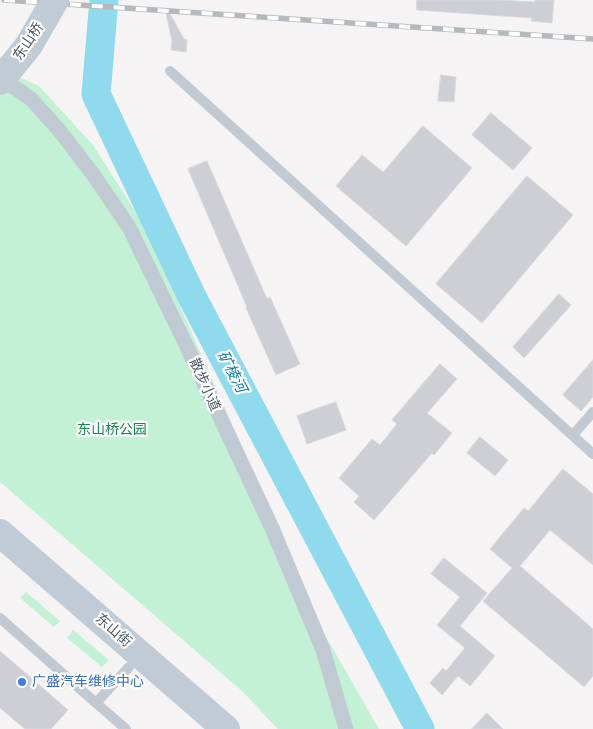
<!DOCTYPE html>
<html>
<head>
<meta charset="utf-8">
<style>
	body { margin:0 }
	canvas { display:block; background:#f5f3f3 }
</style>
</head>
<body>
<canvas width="593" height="729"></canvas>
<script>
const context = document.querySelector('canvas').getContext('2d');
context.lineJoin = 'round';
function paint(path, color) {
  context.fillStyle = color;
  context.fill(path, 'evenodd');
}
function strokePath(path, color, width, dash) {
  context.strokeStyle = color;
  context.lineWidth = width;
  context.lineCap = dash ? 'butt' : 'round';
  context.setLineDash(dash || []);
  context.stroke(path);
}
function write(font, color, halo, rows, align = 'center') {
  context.font = font + ' Poppins,"Noto Sans SC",sans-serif';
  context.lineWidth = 4.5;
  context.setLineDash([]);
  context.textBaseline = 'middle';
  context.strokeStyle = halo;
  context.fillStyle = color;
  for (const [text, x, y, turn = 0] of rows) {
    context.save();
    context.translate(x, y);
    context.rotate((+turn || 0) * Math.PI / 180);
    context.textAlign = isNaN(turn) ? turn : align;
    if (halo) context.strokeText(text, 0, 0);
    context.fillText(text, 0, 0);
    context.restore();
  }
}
const green = new Path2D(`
	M0 68 39 86 93 145 144 225 325 635 379 729H278L242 691 0 482Z
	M26 592 60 621 54 627 20 598Z
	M73 630 109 660 102 667 67 638Z`);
const river = new Path2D(`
	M104 0 96 94 192 297 420 729`);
const building = new Path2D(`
	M417 0H497L535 2 536 0H554L552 23 531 21 532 18 417 10Z
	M169 12 184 39 187 40 186 52 171 50 172 41 166 13Z
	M441 75 456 77 454 102 438 101Z
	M491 113 532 148 513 170 472 135Z
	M423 126 472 168 406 246 336 186 362 155 383 172Z
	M207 161 267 299 270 297 300 364 276 375 246 308 247 307 188 169Z
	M527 176 573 215 482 323 436 284Z
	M559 294 571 305 524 358 513 347Z
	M593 360V397L581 411 563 395Z
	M440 364 457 379 427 413 452 433 434 455 432 453 374 520 354 502 359 496 339 478 372 439 380 445 397 424 392 420Z
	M336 402 346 430 307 444 297 416Z
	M480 437 508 460 495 476 467 453Z
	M563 469 593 494V565L550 530 520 566 593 629V676L584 687 483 601 512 568 490 549 524 508 528 511Z
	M444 558 487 593 460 626 495 656 470 686 458 676 442 695 430 683 443 668 446 671 465 648 437 625 460 597 431 574Z
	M0 651 68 710 51 729H25L0 708Z
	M487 713 503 729H472Z`);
const service = new Path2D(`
	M170 71 593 454
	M573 435 593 412
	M0 618 96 703
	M126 729 96 703 129 667`);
const pedestrian = new Path2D(`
	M0 80 8 83 31 99 59 130 92 173 129 227 188 349 272 528 323 650 346 729`);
const secondary = new Path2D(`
	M0 533 226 729`);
const rail = new Path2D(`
	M4 0 593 39`);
const secondaryBridge = new Path2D(`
	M0 81 29 45 55 0`);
const markers = [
	[22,682,5,"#3f7fe0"]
];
const streetNames = [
	["东山桥",29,42,-56],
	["散步小道",204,385,66],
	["东山街",113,631,41]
];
const parkNames = [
	["东山桥公园",112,430]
];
const shopNames = [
	["广盛汽车维修中心",32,682]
];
const waterNames = [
	["矿棱河",231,372,62]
];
paint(green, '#c3f1d5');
strokePath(river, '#90daee', 29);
paint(building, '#cdcfd5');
strokePath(building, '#d7d9de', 1);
strokePath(service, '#c1cad2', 10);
strokePath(pedestrian, '#c1cad2', 15);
strokePath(secondary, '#c1cbd6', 28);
strokePath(rail, '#b5b8bd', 5.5);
strokePath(rail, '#fff', 4, [11]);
strokePath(secondaryBridge, '#c1cbd6', 28);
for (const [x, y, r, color] of markers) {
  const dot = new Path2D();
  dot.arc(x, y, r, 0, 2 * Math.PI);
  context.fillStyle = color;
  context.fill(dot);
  strokePath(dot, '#fff', 2);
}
write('14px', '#4a5661', '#fff', streetNames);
write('14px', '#17864f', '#fff', parkNames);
write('14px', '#366cbe', '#fff', shopNames, 'left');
write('italic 15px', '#0c7c9b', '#fff', waterNames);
</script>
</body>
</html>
